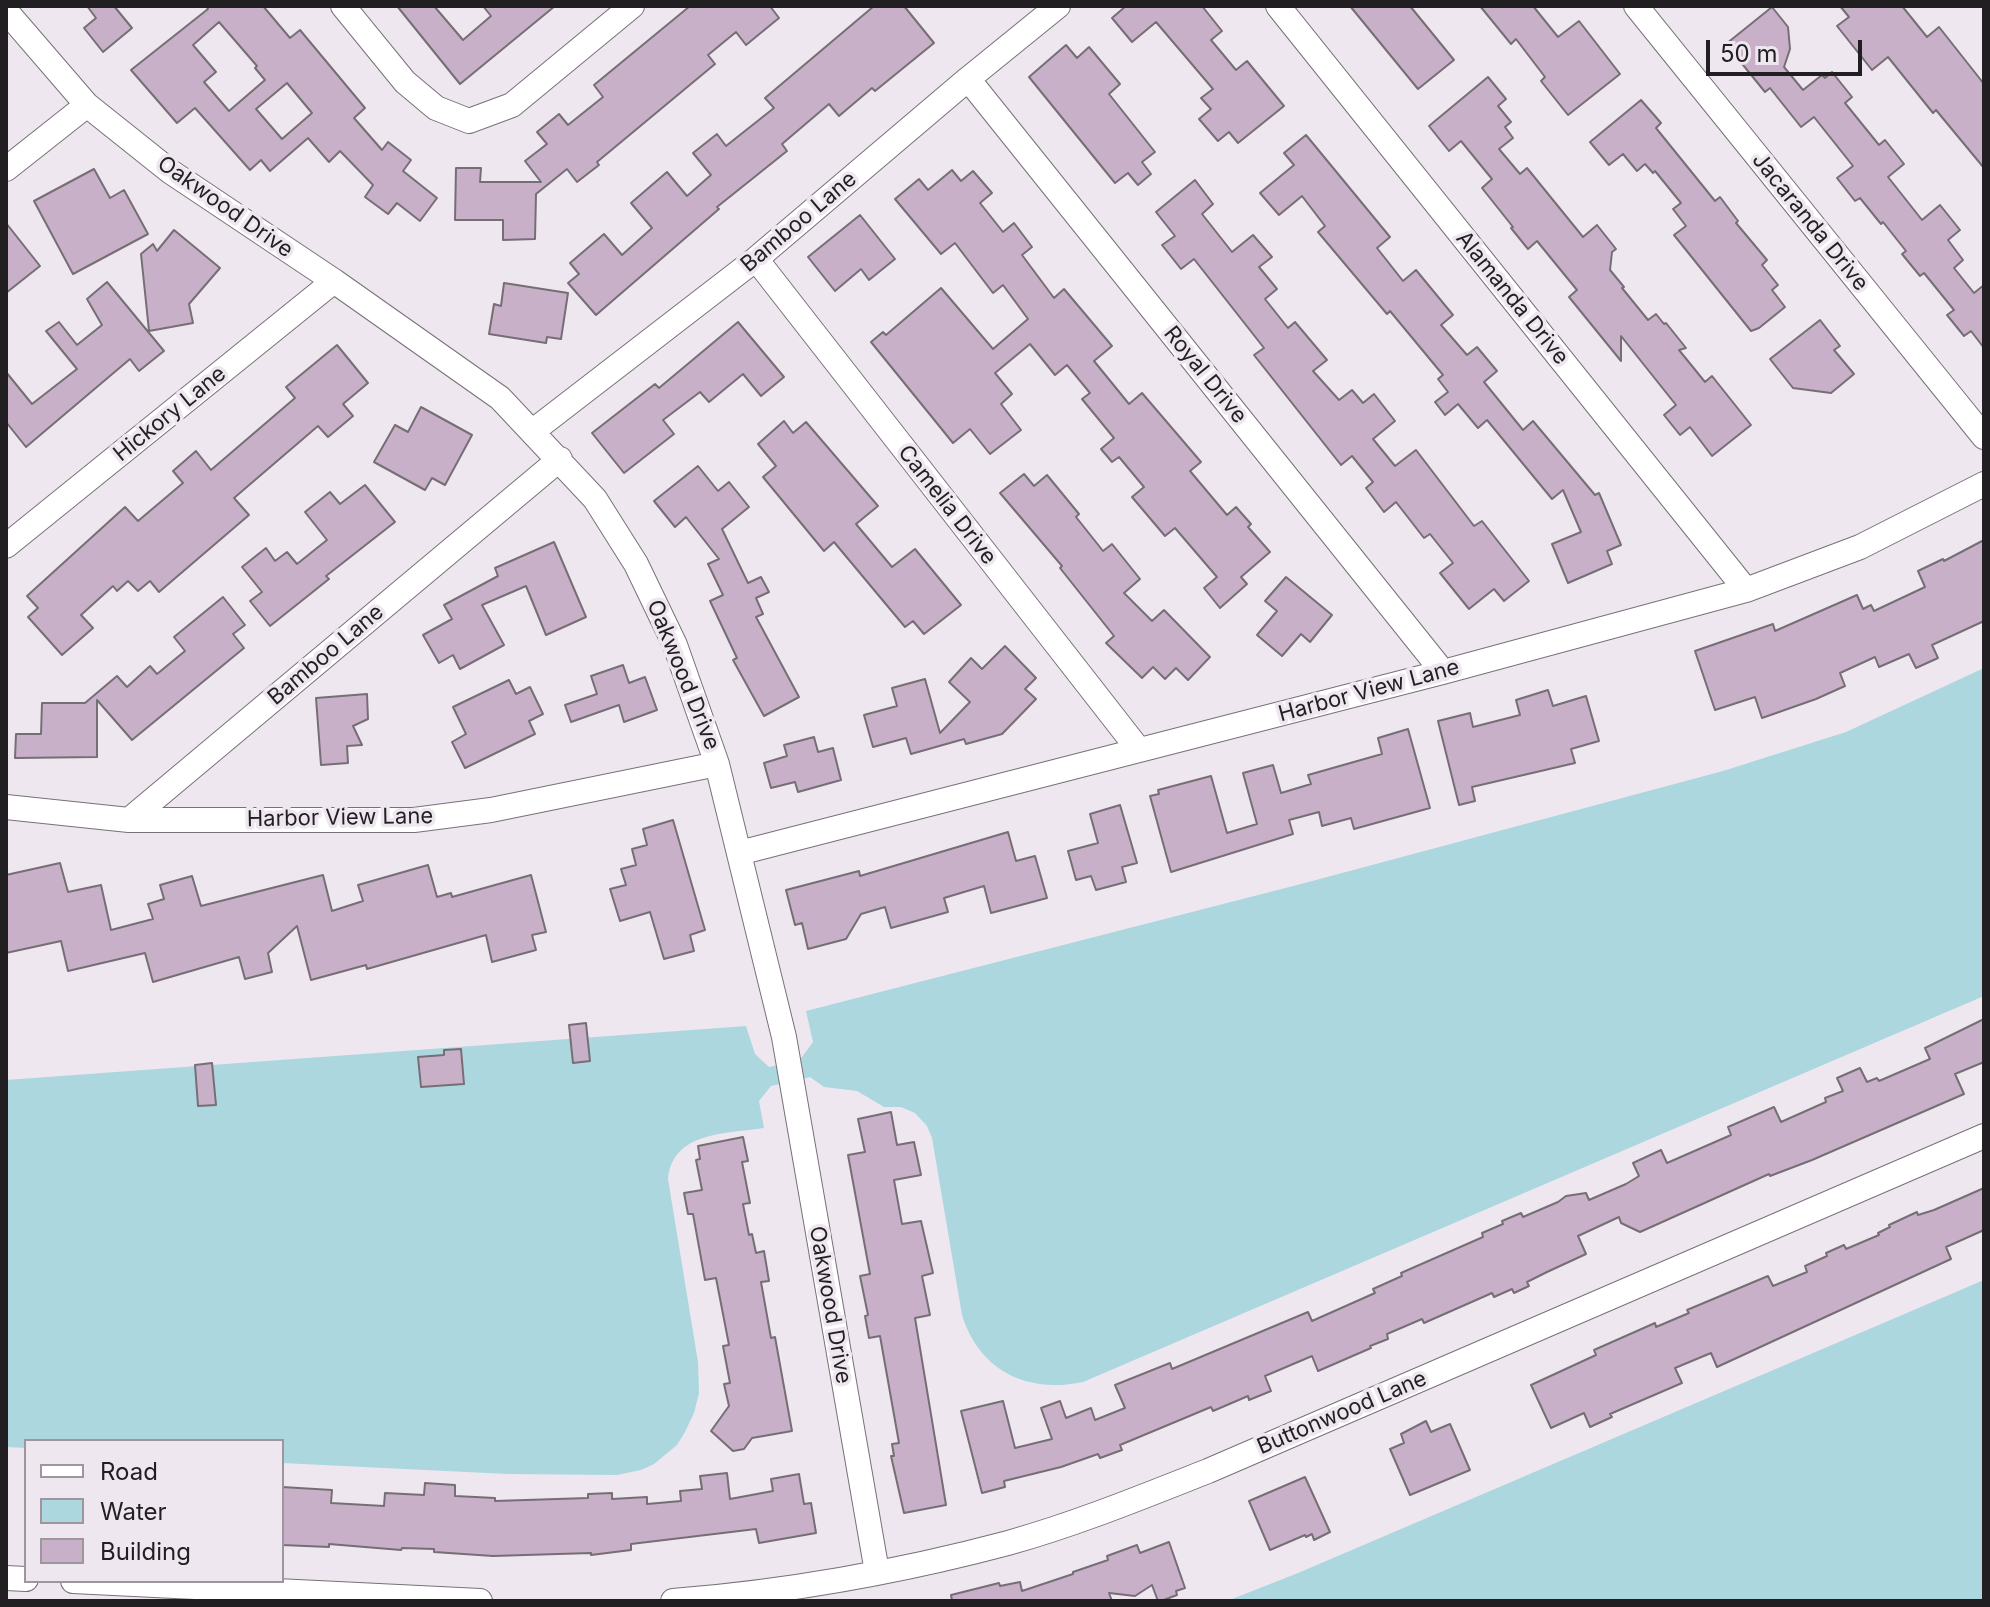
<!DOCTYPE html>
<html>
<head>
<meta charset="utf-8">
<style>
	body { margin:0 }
	#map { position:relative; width:1990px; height:1607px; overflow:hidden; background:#efe7ef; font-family:Inter,sans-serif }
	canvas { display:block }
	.frame { position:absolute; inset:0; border:8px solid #211f21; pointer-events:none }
	.legend { position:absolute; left:24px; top:1439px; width:260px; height:144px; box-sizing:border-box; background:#efe7ef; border:2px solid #9d979d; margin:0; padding:10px 14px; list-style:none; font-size:24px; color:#211f21 }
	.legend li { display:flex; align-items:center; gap:16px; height:40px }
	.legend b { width:40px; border:2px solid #9d979d }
	.scale { position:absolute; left:1706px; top:40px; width:156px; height:36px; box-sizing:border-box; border:4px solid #211f21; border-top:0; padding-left:10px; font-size:24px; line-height:28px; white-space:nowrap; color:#211f21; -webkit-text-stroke:6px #efe7ef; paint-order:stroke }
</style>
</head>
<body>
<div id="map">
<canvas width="1990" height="1607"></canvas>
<div class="frame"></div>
<ul class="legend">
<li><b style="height:10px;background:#fff"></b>Road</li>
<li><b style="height:22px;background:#acd7de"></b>Water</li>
<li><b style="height:22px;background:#c9b0c9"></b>Building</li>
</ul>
<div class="scale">50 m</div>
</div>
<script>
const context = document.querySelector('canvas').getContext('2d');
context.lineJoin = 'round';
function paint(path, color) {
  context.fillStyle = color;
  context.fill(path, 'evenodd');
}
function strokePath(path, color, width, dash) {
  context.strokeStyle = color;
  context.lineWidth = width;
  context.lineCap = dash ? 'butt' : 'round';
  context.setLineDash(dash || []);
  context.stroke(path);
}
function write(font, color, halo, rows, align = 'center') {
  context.font = font + ' Inter,sans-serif';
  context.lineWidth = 7;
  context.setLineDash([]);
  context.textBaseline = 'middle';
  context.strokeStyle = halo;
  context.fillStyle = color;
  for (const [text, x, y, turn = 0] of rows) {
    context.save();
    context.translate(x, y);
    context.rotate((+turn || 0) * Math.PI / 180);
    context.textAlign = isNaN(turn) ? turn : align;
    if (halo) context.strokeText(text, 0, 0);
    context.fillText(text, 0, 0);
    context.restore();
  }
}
const water = new Path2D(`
	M1984 668V996L1083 1382C1028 1394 979 1371 962 1315L932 1138 927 1126 915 1113 901 1107H884L857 1091 824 1087 810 1077 771 1086 759 1101 764 1128C726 1134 673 1131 668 1179L698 1362 699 1393 694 1413 685 1432 677 1445 654 1464 641 1470 617 1475 507 1474 282 1463V1441H26V1448L6 1447V1080L746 1026 755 1054 769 1067 799 1061 813 1042 806 1011 1301 884 1723 771 1846 732Z
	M1984 1280V1601H1227L1298 1573Z`);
const building = new Path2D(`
	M87 6H114L132 28 103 52 84 28 96 18Z
	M206 6H263L290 38 300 30 365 108 354 118 382 150 388 142 411 160 403 171 437 198 420 221 397 203 388 214 365 197 373 185 340 151 329 162 308 138 270 171 261 160 250 170 195 108 177 123 131 70 208 9ZM219 22 257 66 255 68 265 80 229 111 204 82 216 72 193 45ZM287 83 312 113 282 139 256 109Z
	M397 6H434L463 40 491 16 483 6H555L460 84Z
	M690 6H770L779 18 746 45 736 32 708 55 715 64 597 162 599 165 577 182 567 169 536 194 535 239 503 240V220H455L456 168H481L480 182H541L525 161 547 144 537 132 559 114 568 125 603 97 594 85Z
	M874 6H904L934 43 875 91 872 88 839 116 829 104 782 144 787 151 717 207 719 209 596 315 568 283 579 274 570 263 604 234 622 255 652 228 631 203 667 172 687 196 711 175 693 153 717 134 726 146 774 108 765 98Z
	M1126 6H1202L1222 31 1211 40 1236 70 1247 61 1284 106 1238 143 1229 132 1218 141 1199 119 1211 109 1201 98 1213 89 1156 22 1132 42 1112 18Z
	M1350 6H1410L1454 60 1418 89Z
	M1480 6H1533L1558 37 1579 21 1620 74 1568 115 1541 81 1545 77 1516 39 1511 44Z
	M1840 6H1902L1927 37 1939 27 1984 84V168L1936 110 1933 113 1888 57 1872 70 1837 26 1849 17Z
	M1772 7 1788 27 1790 49 1784 67 1803 90 1822 75 1825 78 1832 72 1852 97 1845 103 1879 145 1885 140 1904 164 1888 177 1922 220 1940 205 1960 230 1948 240 1963 260 1954 268 1974 293 1984 285V348L1971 331 1964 336 1947 315 1954 310 1924 273 1920 276 1902 254 1906 251 1883 222 1881 224 1860 198 1855 201 1837 178 1853 166 1814 117 1801 127 1770 88 1765 92 1726 44Z
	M1066 45 1077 58 1089 47 1120 84 1109 94 1155 152 1142 162 1151 174 1138 185 1128 173 1115 183 1029 77Z
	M1488 77 1506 99 1498 106 1511 122 1505 127 1513 138 1499 149 1520 174 1527 168 1583 237 1597 225 1616 249 1612 252 1610 270 1624 287 1622 288 1648 320 1656 314 1664 324 1666 323 1686 348 1679 350 1705 382 1712 376 1751 425 1712 456 1690 427 1680 435 1664 415 1676 405 1621 336V361L1569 297 1577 290 1537 241 1528 249 1511 228 1513 227 1482 188 1492 179 1461 141 1449 151 1429 126Z
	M1641 100 1661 123 1656 128 1715 201 1720 197 1738 221 1736 223 1767 260 1762 265 1778 285 1772 290 1785 307 1759 328 1751 331 1674 235 1686 226 1673 209 1681 203 1655 171 1653 173 1645 164 1637 171 1623 154 1609 165 1590 142Z
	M1306 135 1390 237 1377 248 1403 281 1416 270 1453 315 1441 325 1467 355 1477 347 1497 371 1484 382 1523 430 1533 421 1595 495 1599 493 1621 545 1607 551 1612 564 1568 583 1552 544 1581 532 1563 490 1552 499 1487 420 1478 428 1458 404 1445 415 1435 402 1448 392 1438 379 1443 375 1390 311 1387 314 1318 232 1325 226 1302 196 1279 215 1260 193 1294 165 1284 153Z
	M94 169 110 198 124 190 148 234 73 274 34 201Z
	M952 170 961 181 973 171 992 193 980 203 1003 232 1014 223 1032 247 1022 255 1054 298 1064 289 1112 346 1094 361 1129 404 1142 393 1201 462 1190 471 1227 515 1236 507 1251 524 1248 527 1270 552 1241 577 1247 584 1220 608 1204 588 1217 577 1175 528 1165 536 1132 497 1144 487 1119 457 1112 462 1101 449 1114 438 1082 399 1090 393 1067 365 1055 375 1030 344 995 373 1012 394 1001 404 1021 430 990 454 970 429 953 443 871 342 883 332 886 335 941 288 993 349 1028 319 1003 285 993 293 955 243 941 254 895 199 919 179 928 190Z
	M1195 180 1213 204 1202 214 1232 252 1253 235 1272 257 1259 267 1277 289 1265 299 1288 328 1295 322 1327 360 1313 371 1339 400 1352 390 1363 403 1374 394 1395 421 1373 439 1395 466 1416 450 1474 526 1482 521 1529 581 1504 601 1494 589 1469 609 1440 573 1453 563 1430 534 1424 538 1396 502 1384 512 1366 488 1373 482 1352 456 1341 465 1254 355 1264 348 1194 259 1181 269 1162 245 1175 236 1156 212Z
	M860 215 895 259 869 280 861 269 835 291 808 257Z
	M6 223 40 266 6 293Z
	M174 230 220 268 189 304 193 323 149 331 141 254 153 244 157 251Z
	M107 282 164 351 139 371 130 359 26 447 6 422V372L32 404 77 369 46 331 59 322 77 345 102 325 87 299Z
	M504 283 568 293 561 339 547 337 546 343 489 334 494 304 501 306Z
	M1820 320 1840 346 1834 350 1854 374 1831 393 1793 388 1770 359Z
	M738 322 784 377 761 396 743 374 709 402 700 392 663 420 674 434 624 473 592 433 655 384 659 388Z
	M337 345 368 383 343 404 353 416 328 437 318 426 234 498 249 515 159 592 150 581 138 591 128 581 117 591 113 586 81 615 93 628 62 655 28 617 38 608 27 596 125 507 138 521 183 483 173 471 196 451 211 470 295 398 286 387Z
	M421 407 472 435 445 485 432 478 425 490 374 462 395 425 408 432Z
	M784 421 793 433 806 422 878 506 856 524 892 567 915 549 961 605 924 634 913 621 905 627 834 542 824 551 763 477 776 466 758 444Z
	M698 466 718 491 729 482 749 507 722 529 748 583 761 577 769 592 756 598 763 614 756 617 799 697 764 716 733 660 737 658 710 601 723 595 708 564 719 559 686 517 675 527 654 501Z
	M1024 474 1034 486 1047 475 1079 514 1076 517 1103 551 1112 544 1140 579 1124 593 1152 621 1164 610 1210 657 1188 680 1176 668 1165 679 1153 667 1142 678 1106 643 1114 636 1060 568 1062 566 1000 493Z
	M365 485 395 522 326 576 329 579 270 626 250 601 262 592 242 567 266 548 275 561 287 552 297 564 327 540 305 512 330 492 340 504Z
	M1984 540V621L1932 645 1938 658 1916 668 1909 654 1879 667 1875 657 1840 673 1845 686 1816 699 1762 718 1755 697 1715 710 1695 651 1773 624 1775 631 1857 595 1863 609 1871 605 1874 611 1925 587 1918 571 1943 559 1944 561Z
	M554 542 586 617 546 635 526 586 482 605 504 645 460 669 453 655 439 663 423 635 452 619 444 605 498 576 495 568Z
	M1286 577 1332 615 1310 642 1301 634 1282 656 1257 635 1277 611 1265 601Z
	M223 597 245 625 233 634 244 648 132 740 97 700V757L15 758 16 734H41L42 703H85L117 676 127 687 150 666 157 674 185 651 174 637Z
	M1005 646 1036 678 1025 689 1036 699 1002 734 966 744 964 739 911 754 906 738 873 747 864 715 897 706 892 688 925 679 940 733 970 702 949 682 971 658 982 669Z
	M623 665 629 683 645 677 657 710 624 722 619 705 571 722 565 705 597 694 591 676Z
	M509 680 516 694 530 687 543 714 529 721 535 734 465 768 452 742 466 734 453 707Z
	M1548 690 1553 706 1586 696 1599 741 1571 749 1575 763 1472 787 1475 801 1459 805 1438 721 1470 713 1473 727 1520 715 1516 700Z
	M367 694 368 719 353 726 362 745 347 746 348 763 321 765 316 698Z
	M1408 729 1430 808 1354 829 1351 818 1322 826 1319 812 1289 820 1293 834 1171 872 1150 796 1159 794 1158 790 1211 776 1227 833 1257 824 1243 773 1273 765 1281 793 1311 784 1308 775 1382 754 1378 738Z
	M814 737 818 752 833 748 841 780 798 792 795 782 771 788 764 763 787 756 784 745Z
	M1120 805 1137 863 1122 867 1126 882 1096 890 1091 876 1076 880 1068 851 1098 843 1090 814Z
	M673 820 705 930 690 935 694 951 664 959 650 912 620 921 610 889 626 885 621 869 636 865 632 849 647 845 643 829Z
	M1008 832 1016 861 1035 856 1047 898 991 913 984 886 944 898 948 912 891 928 885 907 861 914 846 939 808 949 802 923 795 925 786 890 859 871 860 876Z
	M60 863 68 892 101 885 111 930 153 919 148 904 164 899 160 885 192 876 201 906 323 875 332 911 363 901 358 885 428 865 437 897 451 893 452 897 531 875 546 932 532 935 536 950 492 962 486 935 367 969 366 965 311 980 297 926 268 953 272 972 245 979 239 957 153 982 145 953 68 971 61 941 6 953V875Z
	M1984 1019V1062L1955 1074 1964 1094 1812 1160 1770 1176 1769 1174 1640 1232 1621 1223 1619 1217 1578 1236 1586 1254 1547 1272 1527 1282 1529 1286 1514 1293 1512 1289 1494 1297 1492 1293 1424 1323 1422 1319 1387 1334 1388 1339 1370 1346 1371 1348 1318 1371 1312 1356 1265 1376 1271 1391 1249 1400 1248 1396 1213 1411 1211 1407 1120 1445 1122 1450 1100 1458 1098 1454 1061 1467 1004 1481 1005 1487 982 1493 961 1411 1003 1401 1015 1448 1052 1439 1041 1408 1060 1401 1066 1418 1091 1408 1095 1420 1125 1408 1115 1385 1170 1363 1172 1369 1308 1312 1312 1321 1375 1293 1373 1289 1402 1276 1401 1273 1483 1237 1482 1233 1503 1224 1502 1221 1521 1213 1523 1217 1558 1202 1566 1196 1586 1193 1589 1200 1626 1184 1639 1176 1633 1163 1661 1150 1667 1163 1731 1135 1728 1127 1774 1107 1781 1122 1826 1102 1825 1098 1843 1091 1837 1078 1860 1068 1867 1082 1877 1078 1879 1081 1930 1059 1925 1048Z
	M586 1023 590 1061 573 1063 569 1025Z
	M461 1049 464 1084 421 1087 418 1057 444 1055V1050Z
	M212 1063 216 1105 198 1106 195 1065Z
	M891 1112 897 1145 914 1142 921 1175 894 1180 902 1224 921 1221 933 1273 922 1276 930 1315 915 1318 946 1505 904 1513 891 1456H894L892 1444 899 1443 880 1336 869 1338 865 1316 868 1315 860 1276 870 1274 848 1155 865 1152 858 1119Z
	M743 1137 748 1161 742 1162 750 1203 743 1204 749 1235 752 1234 756 1253 764 1251 769 1281 761 1282 771 1338 775 1337 792 1431 752 1438 744 1449 733 1451 711 1431 729 1406 724 1384 730 1383 723 1346 729 1345 716 1278 705 1280 693 1214H688L684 1193 702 1190 696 1160 700 1159 698 1146Z
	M1984 1188V1230L1946 1247 1951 1259 1717 1367 1711 1353 1675 1368 1682 1383 1610 1414 1612 1417 1590 1427 1584 1413 1551 1428 1531 1385 1596 1355 1594 1350 1655 1323 1656 1327 1689 1313 1687 1310 1768 1276 1773 1286 1807 1272 1805 1266 1827 1256 1826 1253 1844 1245 1846 1249 1879 1235 1878 1233 1890 1227 1889 1225 1917 1212 1918 1215 1934 1210Z
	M1426 1421 1431 1432 1450 1424 1470 1470 1410 1495 1390 1449 1404 1443 1401 1434Z
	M727 1473 730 1499 773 1491 771 1479 799 1474 804 1504 811 1503 816 1533 759 1543 756 1529 631 1544V1550L591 1555V1553L493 1556 434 1552V1549L402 1548 401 1550 329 1544V1547L282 1545V1487L332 1490 331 1503 384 1506 385 1493 424 1495 425 1483 455 1485V1496L495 1498V1501L588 1498V1494L612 1493V1499L647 1497V1504L681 1501 680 1491 702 1489 700 1476Z
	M1305 1477 1330 1532 1314 1540 1312 1534 1306 1537 1305 1535 1270 1550 1249 1501Z
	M1169 1542 1185 1588 1176 1591 1177 1595 1161 1601H1158L1152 1585 1135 1596 1109 1593 1112 1601H952L951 1595 999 1583 1000 1586 1020 1582 1022 1591 1073 1574V1572L1108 1560 1107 1556 1137 1545 1140 1553Z`);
const minor = new Path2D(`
	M343 6 405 82 436 108 469 121 512 105 632 6
	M1278 6 1746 590
	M1636 6 1984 437
	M6 11 87 105 171 172 334 281 500 398 595 499 636 564 675 645 717 764 784 1037 877 1572
	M968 79 1443 672
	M6 169 87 105
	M756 259 1139 750
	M533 431 756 259 968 79 1058 6
	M6 546 334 281
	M6 807 129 820H414L491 810 717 764
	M129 820 560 459
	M739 853 1443 672 1746 590 1860 547 1984 484
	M6 1578 26 1579
	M73 1581 480 1601
	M673 1601C785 1592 899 1572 1008 1543 1076 1524 1142 1497 1208 1471L1984 1136`);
const streetNames = [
	["Oakwood Drive",225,207,35],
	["Bamboo Lane",799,222,-40],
	["Jacaranda Drive",1810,222,51],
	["Alamanda Drive",1512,298,51],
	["Royal Drive",1205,375,51],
	["Hickory Lane",170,414,-39],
	["Camelia Drive",947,505,52],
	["Bamboo Lane",326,655,-40],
	["Oakwood Drive",683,675,68],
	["Harbor View Lane",1369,691,-15],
	["Harbor View Lane",340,818,-1],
	["Oakwood Drive",830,1305,80],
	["Buttonwood Lane",1342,1413,-23]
];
paint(water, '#acd7de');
paint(building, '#c9b0c9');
strokePath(building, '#756f75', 2);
strokePath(minor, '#787178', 26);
strokePath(minor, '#fff', 24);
write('22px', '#211f21', '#efe7ef', streetNames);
</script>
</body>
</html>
